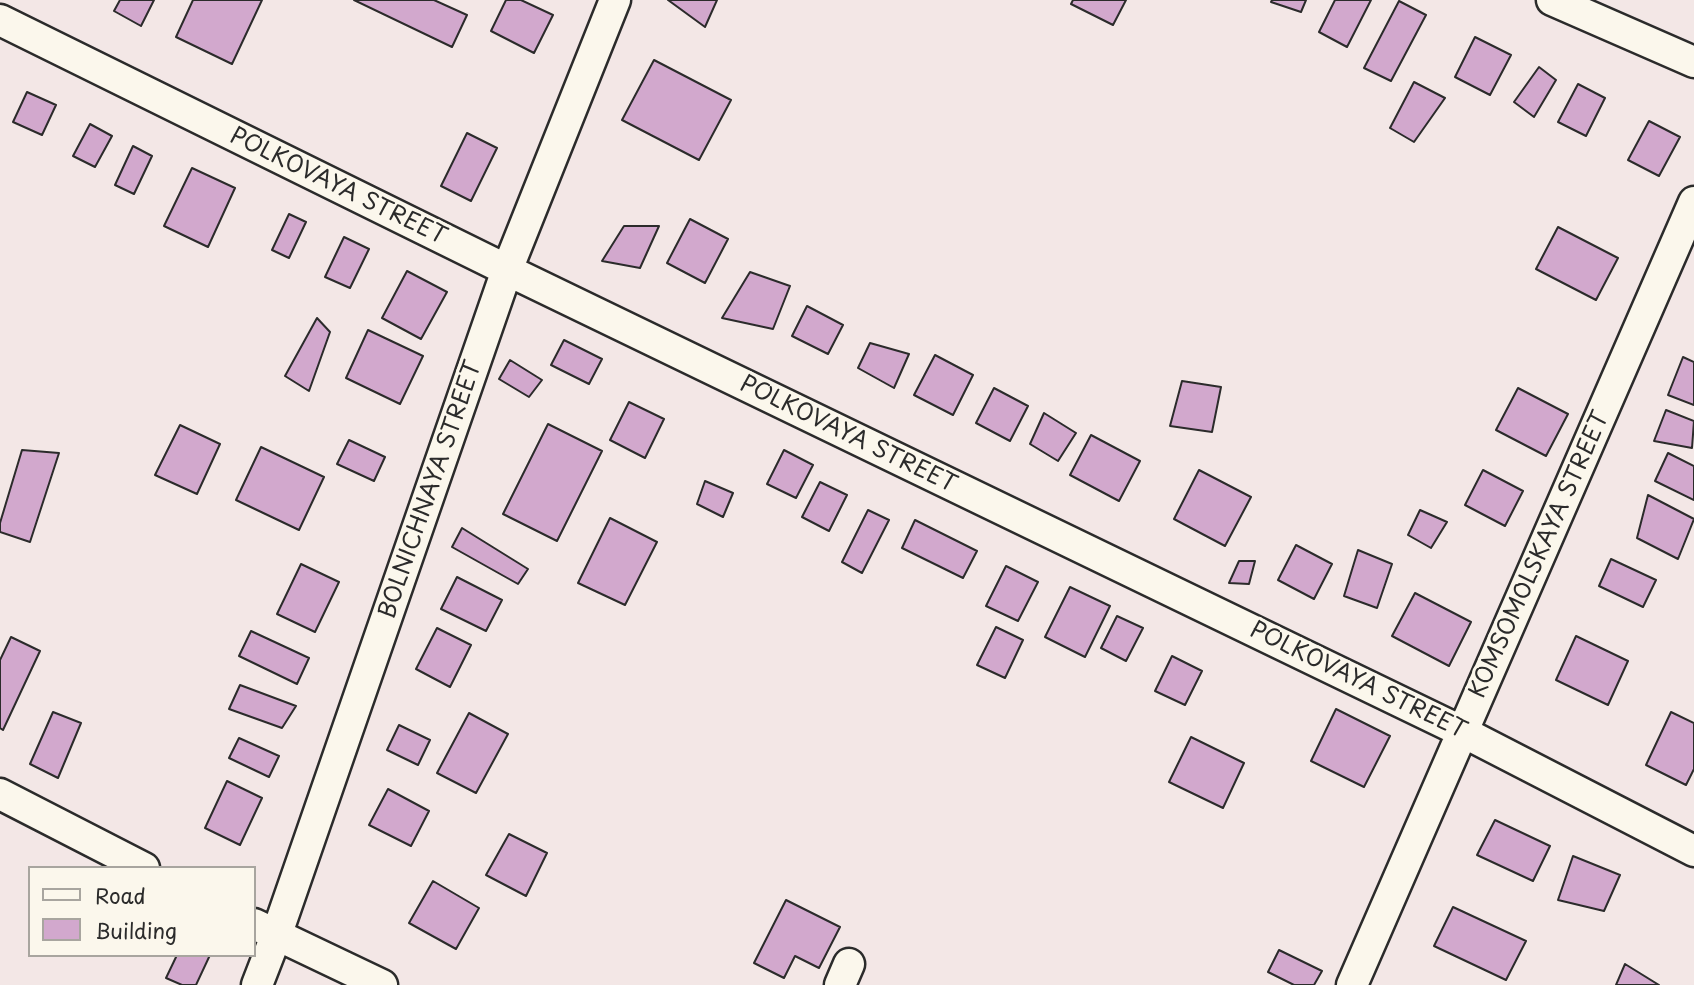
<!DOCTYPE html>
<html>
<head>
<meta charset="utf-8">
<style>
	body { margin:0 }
	#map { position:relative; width:1694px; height:985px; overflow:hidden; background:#f3e7e6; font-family:"Playpen Sans",sans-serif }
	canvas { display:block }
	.legend { position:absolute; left:28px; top:866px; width:228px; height:91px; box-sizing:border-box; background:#fbf7ec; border:2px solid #a8a59f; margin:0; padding:9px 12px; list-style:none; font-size:21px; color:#2b2b2b }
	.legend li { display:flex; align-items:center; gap:14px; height:35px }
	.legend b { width:35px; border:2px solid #a8a59f }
</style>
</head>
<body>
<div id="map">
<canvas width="1694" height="985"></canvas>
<ul class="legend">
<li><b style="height:9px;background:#fbf7ec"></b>Road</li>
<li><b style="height:19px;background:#d2a8cd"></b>Building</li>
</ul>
</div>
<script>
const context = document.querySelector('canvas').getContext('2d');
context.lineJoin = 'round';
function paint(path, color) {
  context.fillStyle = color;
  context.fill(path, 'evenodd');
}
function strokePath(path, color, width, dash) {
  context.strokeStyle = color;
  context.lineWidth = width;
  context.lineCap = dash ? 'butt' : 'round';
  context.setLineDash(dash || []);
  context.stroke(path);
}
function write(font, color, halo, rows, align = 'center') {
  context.font = font + ' "Playpen Sans",sans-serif';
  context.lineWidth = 6;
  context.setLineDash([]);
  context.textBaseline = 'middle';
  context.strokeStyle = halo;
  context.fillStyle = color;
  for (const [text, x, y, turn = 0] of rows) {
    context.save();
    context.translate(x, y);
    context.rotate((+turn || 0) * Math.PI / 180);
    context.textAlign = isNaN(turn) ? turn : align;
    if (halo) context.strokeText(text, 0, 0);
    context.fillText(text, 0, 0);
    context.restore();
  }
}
const building = new Path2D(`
	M120 0H154L141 26 114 11Z
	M193 0H262L232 64 176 37Z
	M354 0H434L467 15 452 47Z
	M506 0H521L553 15 534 53 491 31Z
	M668 0H717L705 27Z
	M1073 0H1126L1113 25 1071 4Z
	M1272 0H1306L1301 12 1271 2Z
	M1335 0H1371L1347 47 1319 32Z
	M1399 1 1426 15 1391 81 1364 68Z
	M1475 37 1511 55 1490 95 1455 77Z
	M654 60 731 100 699 160 622 120Z
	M1539 67 1556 80 1534 117 1514 102Z
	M1414 82 1445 98 1414 142 1390 128Z
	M1578 84 1605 98 1586 136 1558 122Z
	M27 92 56 105 42 135 13 122Z
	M1649 121 1680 137 1659 176 1628 160Z
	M90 124 112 136 95 167 73 156Z
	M467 133 497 148 471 201 441 186Z
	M133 146 152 156 134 194 115 185Z
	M192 168 235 188 208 247 164 226Z
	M289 214 306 222 289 258 272 250Z
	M690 219 728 239 705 283 667 263Z
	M624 226H659L640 268 602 261Z
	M1558 227 1618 258 1596 300 1536 269Z
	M344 237 369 249 350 288 325 277Z
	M407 271 447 292 421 339 382 318Z
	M750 272 790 286 773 329 722 318Z
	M807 306 843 325 828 354 792 336Z
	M317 318 330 332 309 391 285 376Z
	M368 330 423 356 400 404 346 378Z
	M564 340 602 359 589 384 551 365Z
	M870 343 909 354 894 388 858 368Z
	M935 355 973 375 953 415 914 395Z
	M1683 357 1694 362V405L1668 395Z
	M510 360 542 380 529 397 499 379Z
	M1182 381 1221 387 1212 432 1170 426Z
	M994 388 1028 406 1010 441 976 423Z
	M1518 388 1568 414 1546 456 1496 430Z
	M629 402 664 419 645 458 610 440Z
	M1666 410 1694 421 1692 448 1654 441Z
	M1044 413 1076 433 1058 461 1030 444Z
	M548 424 602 451 557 541 503 514Z
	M180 425 220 444 197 494 155 475Z
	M1091 435 1140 461 1119 501 1070 475Z
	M349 440 385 457 374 481 337 464Z
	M261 447 324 477 299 530 236 500Z
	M22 450 59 453 30 542 0 532V523Z
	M784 450 813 465 796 498 767 484Z
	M1668 453 1694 466V500L1655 481Z
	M1199 470 1251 497 1225 546 1174 519Z
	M1483 470 1523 491 1505 526 1465 505Z
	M705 481 733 493 723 517 697 504Z
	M820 482 847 495 829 531 802 517Z
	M1648 495 1694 519 1678 559 1637 538Z
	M868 510 889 520 862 573 842 562Z
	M1420 510 1447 522 1431 548 1408 535Z
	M610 518 657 542 625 605 578 583Z
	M915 520 977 551 963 578 902 548Z
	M462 528 528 569 518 584 452 547Z
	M1296 545 1332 564 1314 599 1278 580Z
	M1358 550 1392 564 1377 608 1344 596Z
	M1611 559 1656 580 1643 607 1599 586Z
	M1239 561H1255L1249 584 1229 583Z
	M301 564 339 582 315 632 277 614Z
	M1006 566 1038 582 1018 621 986 606Z
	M457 577 502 600 486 631 441 609Z
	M1070 587 1110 606 1085 657 1045 637Z
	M1415 593 1471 622 1449 666 1392 636Z
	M1117 616 1143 628 1126 661 1101 648Z
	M996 627 1023 640 1005 678 977 665Z
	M437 628 471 645 450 687 416 669Z
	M251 631 309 658 297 684 239 656Z
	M1576 636 1628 661 1608 705 1556 680Z
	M11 637 40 651 3 730 0 728V660Z
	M1172 656 1202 671 1185 705 1155 691Z
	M240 685 296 706 282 728 229 709Z
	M1336 709 1390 736 1364 787 1311 761Z
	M53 712 81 723 58 778 30 764Z
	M1671 712 1694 723V769L1686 785 1646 765Z
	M469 713 508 734 476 793 437 773Z
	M399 725 430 740 418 765 387 750Z
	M1191 737 1244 763 1223 808 1169 782Z
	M239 738 279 756 269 777 229 758Z
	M227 781 262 798 240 845 205 828Z
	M388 789 429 811 411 846 369 825Z
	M1495 820 1550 846 1533 881 1477 855Z
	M509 834 547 853 526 896 486 875Z
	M1573 856 1620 875 1604 911 1558 900Z
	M433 881 479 908 456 949 409 923Z
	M786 900 840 927 819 968 795 956 784 978 754 963Z
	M1453 907 1526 941 1506 980 1434 946Z
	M1279 950 1322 971 1314 985H1294L1268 972Z
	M177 955H210L196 985H182L166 978Z
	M1625 964 1659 985H1616Z`);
const minor = new Path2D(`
	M1552 0 1694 62
	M0 20 507 270 1463 732 1694 851
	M0 794 144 868
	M254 924 382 985
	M257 985 276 936 507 270 615 0
	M840 985 849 964
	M1352 985 1694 202`);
const streetNames = [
	["POLKOVAYA STREET",338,187,26],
	["POLKOVAYA STREET",848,435,26],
	["BOLNICHNAYA STREET",431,490,-71],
	["KOMSOMOLSKAYA STREET",1540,555,-66],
	["POLKOVAYA STREET",1358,681,26]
];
paint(building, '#d2a8cd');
strokePath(building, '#2b2b2b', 2);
strokePath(minor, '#2b2b2b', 35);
strokePath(minor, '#fbf7ec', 30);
write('23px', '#2b2b2b', '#fbf7ec', streetNames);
</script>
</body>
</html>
